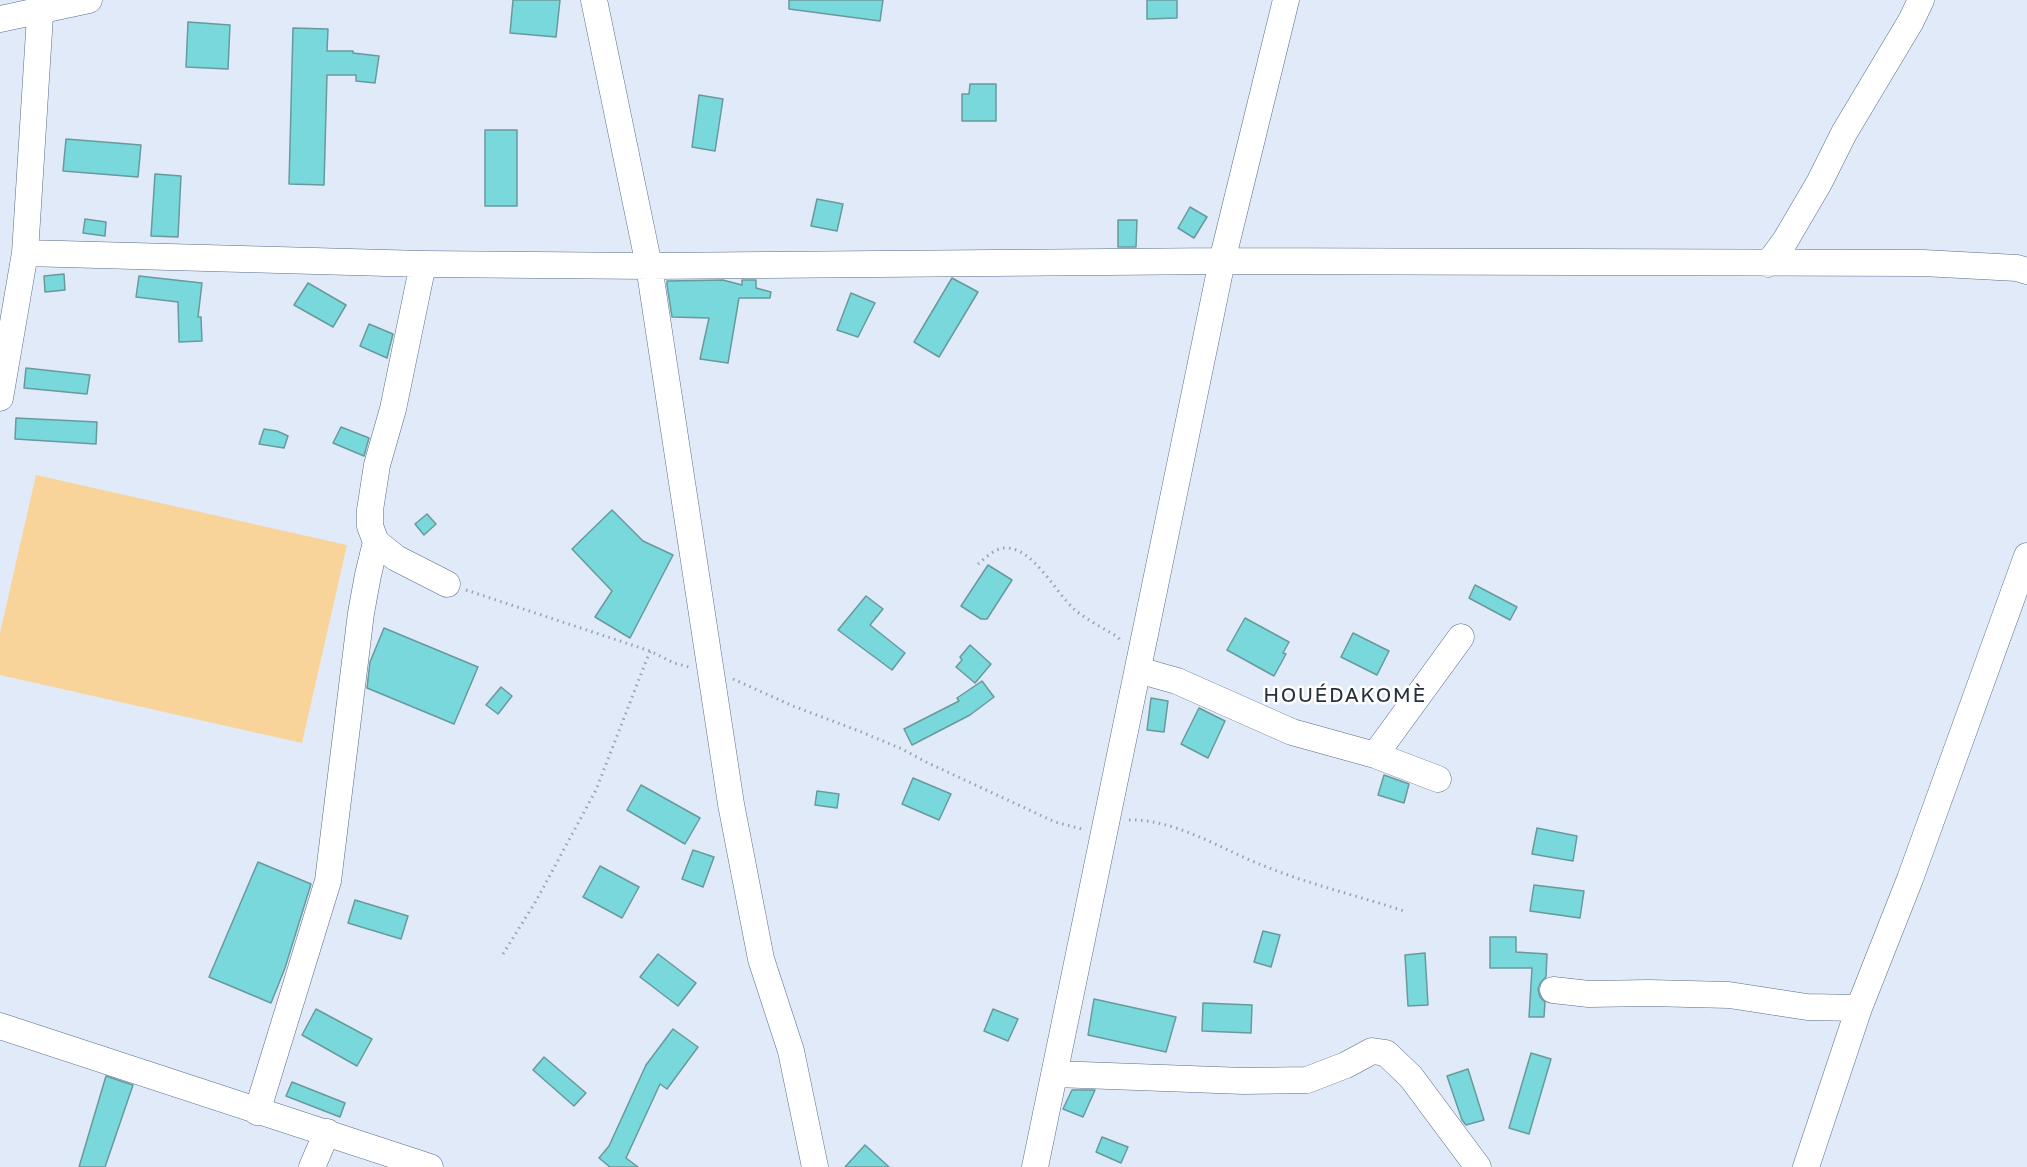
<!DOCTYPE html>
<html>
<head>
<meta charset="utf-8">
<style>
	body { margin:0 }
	canvas { display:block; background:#e1eaf8 }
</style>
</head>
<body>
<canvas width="2027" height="1167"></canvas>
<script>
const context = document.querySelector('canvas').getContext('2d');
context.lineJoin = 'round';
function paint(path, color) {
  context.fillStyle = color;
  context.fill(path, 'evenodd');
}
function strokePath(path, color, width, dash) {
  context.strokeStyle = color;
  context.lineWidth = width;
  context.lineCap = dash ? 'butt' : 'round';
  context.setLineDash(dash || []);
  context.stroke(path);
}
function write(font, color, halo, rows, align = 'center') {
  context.font = font + ' "Golos Text",sans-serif';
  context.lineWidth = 5;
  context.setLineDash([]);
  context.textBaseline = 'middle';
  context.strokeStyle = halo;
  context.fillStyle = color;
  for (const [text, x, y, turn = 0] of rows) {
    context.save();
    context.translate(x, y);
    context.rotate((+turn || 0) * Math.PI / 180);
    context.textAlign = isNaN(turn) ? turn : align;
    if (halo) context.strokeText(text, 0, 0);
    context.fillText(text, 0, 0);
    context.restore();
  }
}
const green = new Path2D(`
	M36 475 347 545 302 743 0 675V633Z`);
const building = new Path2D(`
	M513 0H560L556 37 510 33Z
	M789 0H883L880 21 789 9Z
	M1147 0H1177V18L1147 19Z
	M188 22 230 25 228 69 186 67Z
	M293 28 328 29 327 51H353V53L379 56 375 83 356 81V75H327L324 185 289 184Z
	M970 84H996V121H962V94H969Z
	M699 95 723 99 715 151 692 147Z
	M485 130H517V206H485Z
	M66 139 141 145 138 177 63 171Z
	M155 174 181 176 178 237 151 236Z
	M817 199 843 204 837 231 811 226Z
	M1190 207 1207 217 1194 238 1178 228Z
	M85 219 106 222 105 236 83 233Z
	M1118 220H1137L1136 247H1118Z
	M64 274 65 290 45 292 44 276Z
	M139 276 202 283 198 317H201L202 341 179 342 178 302 136 297Z
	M952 278 978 292 939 357 914 342Z
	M723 280 742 285V280H756V288L771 292 770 298H739L728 363 700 359 709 318 672 317 667 285V281Z
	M308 283 346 305 333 327 294 305Z
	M851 293 875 303 858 337 837 330Z
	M369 324 393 334 387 358 360 346Z
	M26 368 90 375 87 394 24 388Z
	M16 418 97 422 96 444 15 439Z
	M341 427 369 438 364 456 333 443Z
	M264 429 277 431 288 436 284 448 259 444Z
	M612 510 643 541 673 555 630 638 595 617 612 591 572 549Z
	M427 514 436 524 424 535 415 524Z
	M988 565 1012 580 987 619H981L961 606Z
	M1475 585 1517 607 1510 620 1469 598Z
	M866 596 883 609 870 625 905 653 892 670 838 630Z
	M1245 618 1289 642 1283 653 1286 654 1274 676 1227 650Z
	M384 628 478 667 454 724 367 688 370 662Z
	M1353 633 1389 651 1377 675 1341 657Z
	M970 645 991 664 975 683 956 667 962 660 960 657Z
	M982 681 994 697 970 715 912 745 904 729 959 701 957 698Z
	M501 687 512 696 498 714 486 705Z
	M1151 698 1168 701 1164 732 1147 730Z
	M1199 708 1225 721 1208 758 1181 744Z
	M1384 775 1409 784 1404 803 1378 795Z
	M913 778 951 794 939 820 902 804Z
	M641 785 700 818 685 844 627 810Z
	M817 791 839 794 837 808 815 805Z
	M1537 828 1577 836 1573 861 1532 854Z
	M693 850 714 857 703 887 682 879Z
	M258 862 311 884 285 968 271 1003 209 977Z
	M600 866 639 887 622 918 583 897Z
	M1534 885 1584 891 1580 918 1530 911Z
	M355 900 408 916 401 939 348 923Z
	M1263 931 1280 935 1271 967 1254 962Z
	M1490 937H1516V952L1547 954 1546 977 1541 982 1538 989 1540 997 1545 1002 1544 1017H1529L1532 968H1490Z
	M1425 953 1428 1005 1408 1006 1405 955Z
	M658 954 696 983 678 1006 640 977Z
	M1094 999 1176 1017 1166 1052 1088 1035Z
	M1203 1003 1252 1005 1251 1033 1202 1031Z
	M316 1009 372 1039 357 1066 302 1035Z
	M993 1009 1018 1019 1008 1041 984 1031Z
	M673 1029 698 1047 667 1089 660 1084 626 1158 638 1167H610L599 1158 609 1146 646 1065Z
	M1531 1053 1551 1059 1529 1134 1509 1128Z
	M544 1057 586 1093 574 1106 533 1070Z
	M1468 1069 1484 1120 1466 1125 1462 1120 1447 1076Z
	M106 1076 133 1085 105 1167H79Z
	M292 1082 345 1103 340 1117 286 1096Z
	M1072 1090H1095L1083 1117 1063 1109Z
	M1102 1137 1128 1147 1121 1163 1096 1152Z
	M865 1145 889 1167H845Z`);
const path = new Path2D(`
	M978 564C985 558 995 548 1005 548 1033 547 1055 592 1074 609 1087 620 1103 628 1118 637L1122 643
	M466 590 650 651 674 663 689 667
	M733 679 793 706 859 731 902 749 926 762 1055 822 1082 829
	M1129 820C1177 819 1224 851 1267 867 1311 885 1359 896 1404 911
	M503 954 536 901 596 790 650 651`);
const minor = new Path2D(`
	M594 0 649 266 731 804 761 959 791 1051 815 1167
	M0 19 89 0
	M25 253 423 264 649 266 1222 261 1923 263 2017 268 2027 271
	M423 264 393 409 377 465 370 510V526L376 542 396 558 447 584
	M1768 264 1785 241 1819 183 1844 133 1911 21 1921 0
	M0 398 25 253 41 0
	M1138 670 1177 681 1292 732 1375 755 1438 779
	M1375 755 1461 637
	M1553 990 1589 994 1649 993 1729 995 1807 1007 1859 1008
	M0 1026 430 1167
	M1055 1074 1244 1081 1307 1080 1346 1065 1372 1051 1386 1053 1411 1077 1478 1167
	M257 1112 328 881 361 613 368 575 376 542
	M312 1167 327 1132
	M1035 1167 1222 261 1286 0
	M1806 1167 1859 1008 1910 879 2027 556`);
const quarterNames = [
	["HOUÉDAKOMÈ",1345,695]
];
paint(green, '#f8d49a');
paint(building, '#78d8db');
strokePath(building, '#689a9c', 1.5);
strokePath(minor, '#586c8a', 27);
strokePath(path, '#99a2b0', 3, [1.5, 4.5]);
strokePath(minor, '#fff', 26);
context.letterSpacing = '1.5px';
write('21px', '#27303e', '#fff', quarterNames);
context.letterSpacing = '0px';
</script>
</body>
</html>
